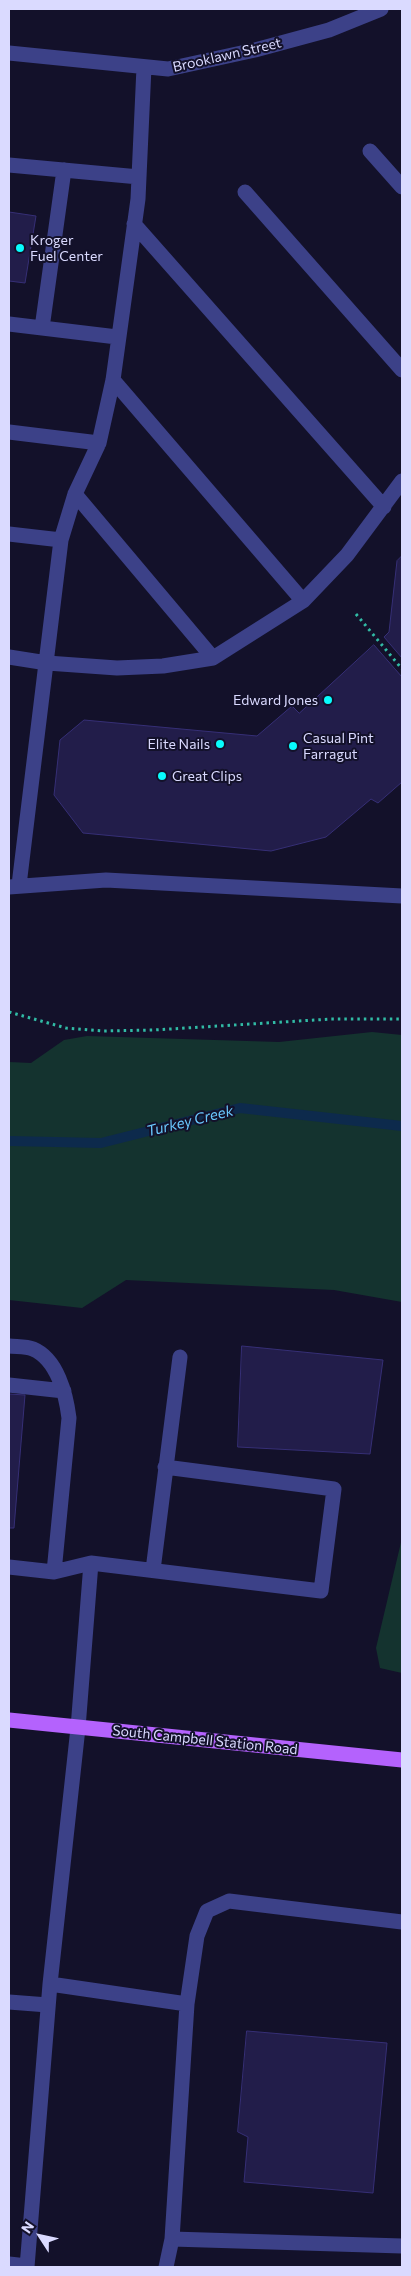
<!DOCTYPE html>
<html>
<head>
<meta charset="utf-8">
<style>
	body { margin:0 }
	#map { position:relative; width:411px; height:2276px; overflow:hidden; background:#13112a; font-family:Commissioner,sans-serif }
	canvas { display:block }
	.frame { position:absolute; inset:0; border:10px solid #dadaff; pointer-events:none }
	.north { position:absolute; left:15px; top:2211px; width:50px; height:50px; -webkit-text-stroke:4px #13112a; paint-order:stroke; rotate:305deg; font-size:14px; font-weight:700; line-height:20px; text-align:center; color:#dadaff }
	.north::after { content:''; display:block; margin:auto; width:18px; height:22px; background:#dadaff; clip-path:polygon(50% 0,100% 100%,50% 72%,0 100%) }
</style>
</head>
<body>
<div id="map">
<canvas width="411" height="2276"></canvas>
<div class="frame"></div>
<div class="north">N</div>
</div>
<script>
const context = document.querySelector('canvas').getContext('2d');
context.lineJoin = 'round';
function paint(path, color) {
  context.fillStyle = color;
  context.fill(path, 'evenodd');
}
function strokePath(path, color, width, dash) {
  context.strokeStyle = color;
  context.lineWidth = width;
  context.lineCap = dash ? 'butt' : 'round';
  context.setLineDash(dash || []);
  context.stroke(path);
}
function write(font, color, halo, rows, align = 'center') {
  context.font = font + ' Commissioner,sans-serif';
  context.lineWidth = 4;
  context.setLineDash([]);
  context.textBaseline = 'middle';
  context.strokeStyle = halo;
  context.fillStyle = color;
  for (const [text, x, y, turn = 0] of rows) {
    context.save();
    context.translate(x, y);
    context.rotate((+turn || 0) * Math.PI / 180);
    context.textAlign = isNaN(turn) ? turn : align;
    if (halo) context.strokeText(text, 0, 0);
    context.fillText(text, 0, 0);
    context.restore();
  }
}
const green = new Path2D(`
	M372 1032 402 1035V1302L334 1290 126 1280 82 1308 9 1300V1062L31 1063 64 1040 87 1036 279 1042Z
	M402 1538V1673L380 1668 376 1648Z`);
const stream = new Path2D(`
	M9 1141 101 1143 240 1108 402 1126`);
const building = new Path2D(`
	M9 212 36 216 25 283 9 281Z
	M402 556V658L384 637 389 632 397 561Z
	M374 645 402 677V782L378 803 371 799 326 837 271 851 83 833 54 795 60 740 84 720 257 736 292 706 299 713Z
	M242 1346 383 1360 370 1454 238 1447Z
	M9 1394 25 1395 14 1528H9Z
	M247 2031 387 2043 373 2193 244 2182 248 2137 238 2132Z`);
const path = new Path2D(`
	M356 614 402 669
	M9 1012 66 1028 104 1031 154 1030 331 1019H402`);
const minor = new Path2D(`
	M9 53 168 69 255 50 329 30 381 9
	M370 151 402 187
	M9 165 139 177
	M245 192 402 370
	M134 224 384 507
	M9 324 117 337
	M42 328 64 170
	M113 380 303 601
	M9 432 99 443
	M75 494 213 658
	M9 534 61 540
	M9 657 47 663 117 668 163 666 213 658 303 601 347 555 402 481
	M19 885 61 540 75 494 99 443 113 380 138 199 144 67
	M9 887 106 880 402 896
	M9 1346C16 1347 26 1346 33 1349 57 1359 66 1394 69 1418L54 1572
	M9 1385 64 1391
	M9 1567 54 1572 91 1563 321 1591 334 1489 165 1467
	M153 1570 180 1357
	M50 1984 187 2004 172 2239 166 2267
	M9 2002 48 2005
	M187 2004 197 1936 207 1911 229 1901 402 1922
	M172 2239 402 2246
	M9 2264 27 2266
	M27 2267 50 1984 78 1728 91 1563`);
const major = new Path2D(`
	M9 1720 402 1760`);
const markers = [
	[20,248,5,"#08fcfd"],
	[328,700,5,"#08fcfd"],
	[220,744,5,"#08fcfd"],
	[293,746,5,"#08fcfd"],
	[162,776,5,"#08fcfd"]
];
const streetNames = [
	["Brooklawn Street",227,55,-13],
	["South Campbell Station Road",205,1740,6]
];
const poiNames = [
	["Kroger",30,240],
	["Fuel Center",30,256],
	["Edward Jones",318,700,"right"],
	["Casual Pint",303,738],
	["Farragut",303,754],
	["Elite Nails",210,744,"right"],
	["Great Clips",172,776]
];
const waterNames = [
	["Turkey Creek",190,1121,-14]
];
paint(green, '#14332f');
strokePath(stream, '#0d2a4c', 10);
paint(building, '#221d4a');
strokePath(building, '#362f76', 1);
strokePath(path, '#31bba5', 3, [2.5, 4]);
strokePath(minor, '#3c4188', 15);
strokePath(major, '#b462fd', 15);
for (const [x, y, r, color] of markers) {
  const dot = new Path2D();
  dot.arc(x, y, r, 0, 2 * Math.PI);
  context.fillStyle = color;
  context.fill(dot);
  strokePath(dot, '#13112a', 2);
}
write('14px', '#dadaff', '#13112a', streetNames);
write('14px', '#dadaff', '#13112a', poiNames, 'left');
write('italic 15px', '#69c7fd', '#13112a', waterNames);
</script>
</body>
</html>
